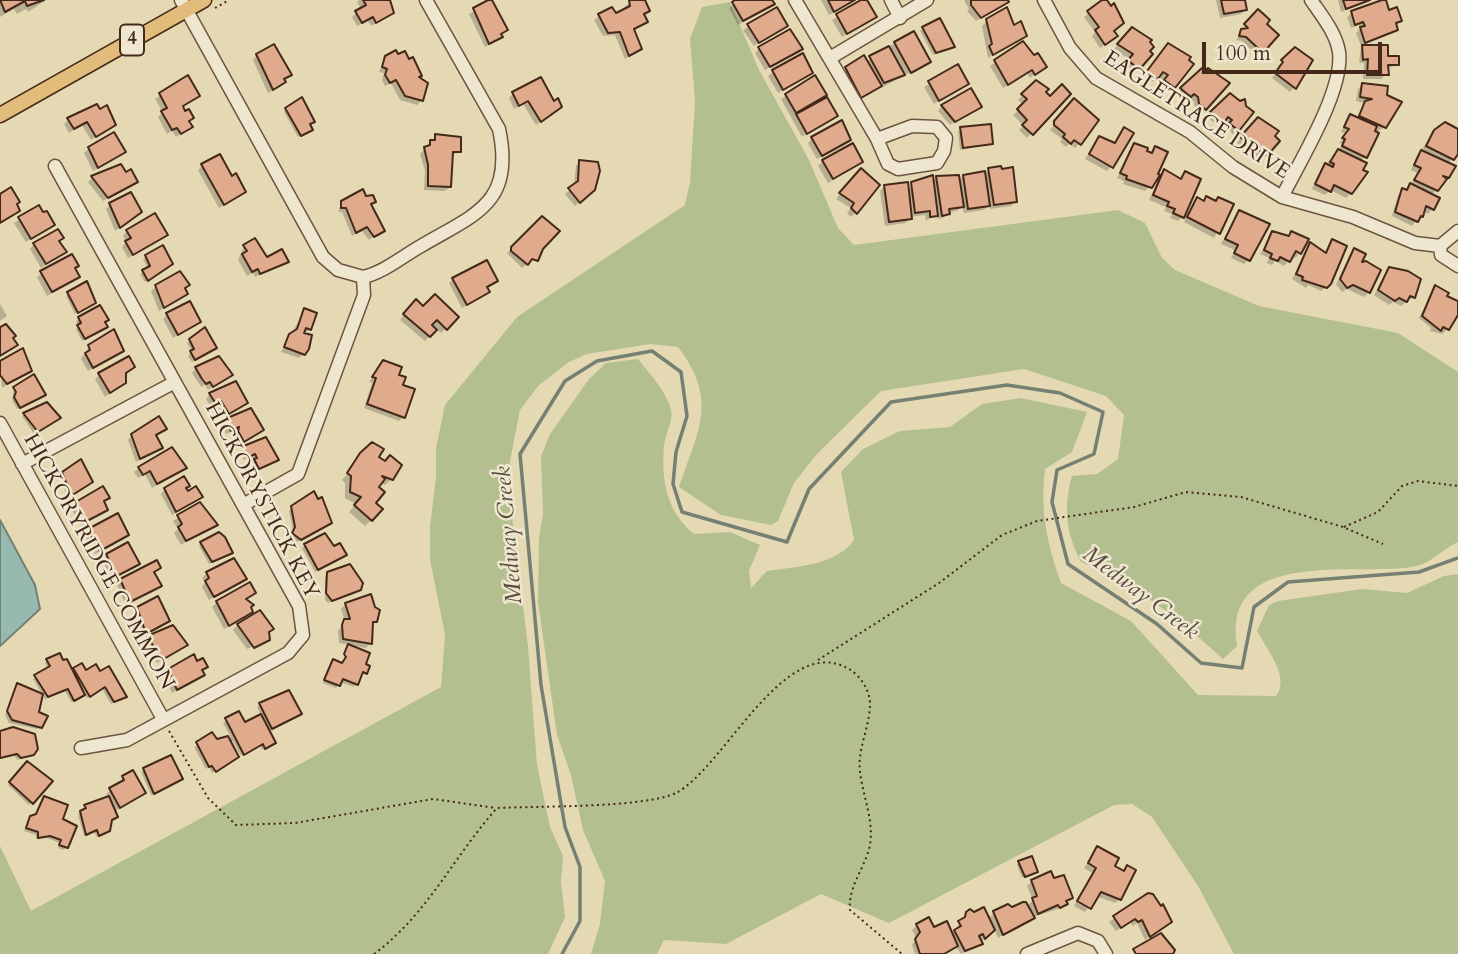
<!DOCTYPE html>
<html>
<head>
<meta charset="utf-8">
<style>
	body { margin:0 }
	#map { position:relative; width:1458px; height:954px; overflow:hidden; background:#e5d9b4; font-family:Cardo,serif }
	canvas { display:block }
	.scale { position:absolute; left:1202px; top:42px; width:180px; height:32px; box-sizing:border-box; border:4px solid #442819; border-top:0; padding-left:9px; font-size:21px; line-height:24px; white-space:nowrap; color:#442819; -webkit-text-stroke:5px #eee6ce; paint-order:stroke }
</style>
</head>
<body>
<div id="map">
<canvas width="1458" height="954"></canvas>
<div class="scale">100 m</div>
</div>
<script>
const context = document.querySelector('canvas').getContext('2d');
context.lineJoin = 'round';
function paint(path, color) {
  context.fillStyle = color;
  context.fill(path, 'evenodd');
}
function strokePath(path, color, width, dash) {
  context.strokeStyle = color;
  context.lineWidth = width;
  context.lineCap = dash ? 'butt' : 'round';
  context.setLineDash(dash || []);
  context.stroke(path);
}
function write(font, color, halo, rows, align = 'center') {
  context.font = font + ' Cardo,serif';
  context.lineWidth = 5;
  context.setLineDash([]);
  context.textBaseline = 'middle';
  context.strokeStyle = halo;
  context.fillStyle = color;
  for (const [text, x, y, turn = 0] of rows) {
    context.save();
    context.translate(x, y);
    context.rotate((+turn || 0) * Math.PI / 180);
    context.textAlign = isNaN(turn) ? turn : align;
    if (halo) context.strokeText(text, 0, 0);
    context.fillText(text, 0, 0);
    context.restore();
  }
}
const green = new Path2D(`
	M730 2 759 70 809 160 838 228 854 245 1118 210 1145 223 1162 258 1175 270 1259 306 1398 333 1458 372V542C1442 549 1432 564 1412 567 1355 576 1221 547 1237 646L1223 659C1176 616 1140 588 1081 562 1066 534 1063 507 1072 476L1097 474 1118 459 1124 415 1106 396 1024 369 881 391 817 454 794 483 778 521 771 525 721 515 679 487C698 430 719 401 678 347L650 344 587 354 569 362 539 385 520 410 507 476 528 647 537 765 550 827 563 856 561 882 565 917 548 954H0V846L31 911 441 687 445 635 430 560V527L436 477V448L445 405 517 317 685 205 690 182 695 101 690 39 702 7Z
	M638 359C650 374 665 390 671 409 674 420 665 435 664 446 661 481 667 512 694 534L730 532 760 545 749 571 751 588 767 571C795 567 837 565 854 540L841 472 863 449 900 431 950 427 982 404 1021 398 1087 412 1072 452 1045 469C1040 512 1047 543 1061 583L1131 621 1198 695 1276 696C1291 678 1266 648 1257 631L1269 605 1278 601 1362 589 1407 593 1444 576 1458 574V954H1234L1198 886 1152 817 1132 804 1114 805 889 923 821 894 726 944 664 940 657 954H591L600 924 605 881 583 830 571 775 557 735 538 602 539 537 543 514 541 456 550 434 589 379 606 363Z`);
const water = new Path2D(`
	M0 520 35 585 40 609 0 646Z`);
const shadow = new Path2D(`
	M0 0H46L28 12 26 9 17 14 14 9 0 17Z
	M359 0H385L392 13 371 26 368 21 357 26 352 17 361 9 357 2Z
	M633 0H643L648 10 643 16 646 22 632 31 640 49 625 59 615 35 603 36 594 20 611 9 615 16 625 10 624 7Z
	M739 0H770L772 4 738 25 729 8Z
	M821 0H855L829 15Z
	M865 0 875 16 842 37 832 20Z
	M964 0H1006L1007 2 976 21 967 11 969 9Z
	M1105 0 1118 11 1111 40 1100 48 1092 36 1095 32 1084 17Z
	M1216 0H1243L1245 10 1241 14 1220 18Z
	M1338 0H1373L1341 12Z
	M491 1 506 29 496 41 485 47 469 14Z
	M777 9 786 26 754 46 743 30Z
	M1258 11 1264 24 1277 36 1258 56 1242 41 1236 40Z
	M1388 12 1400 20 1395 25 1396 30 1361 46 1356 33 1360 29 1359 25 1351 28 1347 17 1352 13Z
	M987 21 1014 27 1025 35 988 58 982 26Z
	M923 29 953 46 933 55 920 31Z
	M1132 29 1147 43 1134 73 1125 65 1130 60 1114 49Z
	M895 43 929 62 857 101 841 73 866 62Z
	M1023 44 1045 67 1030 78 1027 73 1003 88 990 66Z
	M1361 47H1386L1387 58 1397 64 1387 69 1382 79H1363L1364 63H1359Z
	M760 48H801L765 70 755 53Z
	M1295 49 1294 87 1290 92 1272 78 1280 68 1278 66Z
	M1163 50 1174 87 1169 91 1161 85 1164 81 1158 76 1152 82 1144 76Z
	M257 55 289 74 280 87 268 93 253 60Z
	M386 57 417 78 421 101 417 105 400 100 391 83 385 86 382 80 384 73 379 72Z
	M958 67 967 83 934 104 924 87Z
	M773 72H811L778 93 768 76Z
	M187 77 198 96 181 107 192 118 188 122 191 127 176 137 172 131 167 134 158 117 163 112 155 99Z
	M1192 77 1227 83 1201 114 1195 109 1194 102 1188 97 1185 101 1177 94Z
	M815 78 835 116 802 137 781 99Z
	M1036 82 1050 98 1069 94 1027 138 1019 130 1024 126 1013 115 1024 105 1018 100Z
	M1363 84 1386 88 1385 127 1378 131 1361 162V170L1351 193 1346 198 1330 190 1325 195 1312 189 1321 170 1339 150 1342 144 1339 143 1347 134 1341 132 1346 120 1350 116 1357 119 1364 103 1356 101 1358 89Z
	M513 94 553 103 555 111 536 125 523 104 514 109 509 98Z
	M1231 95 1246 102 1244 107 1252 113 1233 135 1223 121 1218 126 1207 117Z
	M1070 105 1079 144 1075 148 1069 144 1066 147 1060 142 1062 139 1050 130Z
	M942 106 979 107 950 125 938 111Z
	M286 109 313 121 309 125 308 132 298 137 284 112Z
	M99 111 114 125 91 140 82 125 69 133 64 124 68 120Z
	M1253 123 1266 155 1261 159 1237 143Z
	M961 129 991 144 960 150 958 132Z
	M1124 129 1111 166 1107 171 1085 159 1099 138 1114 144Z
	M1435 131H1458V151L1448 164 1447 177 1431 196 1438 199 1432 209 1428 214 1423 211 1412 226 1392 216 1398 195 1411 184 1418 173 1411 170 1417 156Z
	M436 136 459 151 451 156 450 187 445 191 424 190 425 171 420 154Z
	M812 139 844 144 817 159 808 143Z
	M1135 145 1150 155 1155 148 1156 175 1159 177 1164 171 1180 180 1185 173 1182 217 1178 221 1170 218 1172 214 1164 211 1166 207 1149 200 1159 178 1145 191 1123 184 1124 181 1117 178Z
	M89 148 124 152 93 171 84 153Z
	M823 161 861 162 828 183 818 166Z
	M580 162 588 195 575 206 565 194 574 186 576 166Z
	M202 166 231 178 244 192 219 208 198 170Z
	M989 169 1015 201 1011 206 990 209 989 204 984 210 964 213 962 206 957 211 948 212 943 218 938 219 937 214 926 221 925 215 910 217 906 223 885 226 880 191 885 186 907 189 931 177 932 183 937 177 959 181 963 176 986 173Z
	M856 175V212L851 217 847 213 851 208 836 199Z
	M92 178 136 181 103 201 88 182Z
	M1207 198 1232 205 1214 238 1184 222 1193 204 1197 199 1203 202Z
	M342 202 370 205 383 230 369 240 362 231 352 236 342 212H338Z
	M110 205 135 216 115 231 106 209Z
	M39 208 53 225 26 242 14 223Z
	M1239 212 1249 260 1244 264 1231 258 1235 250 1221 244Z
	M543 219 542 254 522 268 507 253Z
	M127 231 165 235 128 258 122 247 126 242 123 236Z
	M1273 233 1288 237 1292 233 1300 253 1295 258 1292 256 1284 266 1275 261 1272 265 1267 263 1269 258 1260 254Z
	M1333 241 1326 287 1321 291 1308 285 1306 288 1292 279 1310 245 1324 254Z
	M58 242 65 252 41 268 30 249 34 244Z
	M244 246 267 259 287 261 255 277 253 273 247 276 238 260Z
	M162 248 168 267 145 282 140 274 148 269 143 259Z
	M1355 250 1369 292 1364 297 1347 289 1342 292 1336 284Z
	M73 269 78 277 73 281 47 296 37 277 42 273Z
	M1389 269 1413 297 1401 306 1393 302 1389 305 1374 295Z
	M453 279 496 280 485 288 487 292 483 297 462 308 449 283Z
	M156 287 186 294 159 311 151 291Z
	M1435 287 1444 297 1458 303V311L1443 334 1430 331 1431 328 1419 318Z
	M68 294 91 305 75 314 66 296Z
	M0 304 7 316 0 321Z
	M411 306 423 309 457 317 441 333 436 329 425 341 400 320Z
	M99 307 103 329 82 341 76 329 79 326 76 321Z
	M305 310 310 329 304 334 308 349 299 358 281 352Z
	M167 315 199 322 173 338 163 319Z
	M190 340 212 351 192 362 188 356 192 352 187 343Z
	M89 347 122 351 88 371 81 359Z
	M383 362 397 376 401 386 403 417 399 421 364 408 372 383 369 382Z
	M0 363 30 370 2 388Z
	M133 367 124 374V383L105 397 95 379 100 374Z
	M196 368 230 375 208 390 205 385 201 387 192 373Z
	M14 388 41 397 17 409 12 400Z
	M210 394 246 403 224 417 216 404 211 407 206 399Z
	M24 414 56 421 34 434 22 416Z
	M226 421 262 430 239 445 234 436 237 428 226 434 222 425Z
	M165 429 155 436 161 447 136 462 128 440 132 435Z
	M372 445 392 479 385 485 379 483 371 520 365 526 349 512 356 504 345 498V483L342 480Z
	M242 449 276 460 256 471 252 456 244 460 240 452Z
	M172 450 185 467 180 472 152 488 145 474 138 478 134 472 139 468Z
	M63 474 88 485 68 498 60 477Z
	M165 489H185L187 493 201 497 172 515 161 494Z
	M107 498 103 503 106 509 82 525 71 509 75 504Z
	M200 504 215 524 181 545 174 533 178 529 173 521Z
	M292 508 327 525 297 542 290 537 293 531 289 511Z
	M89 530 127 534 95 554 84 535Z
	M325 536 333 548 345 555 315 572 302 548Z
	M201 543 231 552 209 564 199 546Z
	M128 544 138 564 112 579 102 560Z
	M343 566H350L360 589 328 603 325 600V577Z
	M159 568 153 573 159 586 126 606 117 585 121 581Z
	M207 573 245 578 209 600 202 587 205 583 202 578Z
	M254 593 245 600 249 601 252 612 242 622 267 634 269 640 247 649 233 630 243 619 224 629 212 607 217 602Z
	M346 604 375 621 371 625 370 643 366 648 339 643 338 631 345 621 341 609Z
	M138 608 168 621 141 637 133 613Z
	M149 636 185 645 157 663 145 640Z
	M348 647 365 673 360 675 354 687 340 682 336 688 323 683 333 661 342 664Z
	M47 661 71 672 74 670 85 672 125 697 111 704 102 689 87 698 84 693 71 702 65 691 45 699 33 679 48 669 45 663Z
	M197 664 206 667 201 671 203 674 172 693 164 675 169 670Z
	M18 685 40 727 37 729 9 723 5 715Z
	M260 704 297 716 268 731 271 745 262 750 260 746 241 756 233 741 230 743 234 760 212 773 209 767 206 769 194 747 231 737 223 723 238 713 244 725 261 716 257 707Z
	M0 733 33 754 18 760 14 756 0 759Z
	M170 757 178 781 151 795 141 772Z
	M27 764 50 782 29 805 8 785Z
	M123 777 144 793 114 812 116 817 110 821 105 833 97 837 94 832 84 836 78 815 82 809 108 798 106 794 120 784Z
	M42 801 61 820 67 847 64 850 58 848 60 843 47 838 36 839V835L24 831 28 820 35 815Z
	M1098 848 1113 866 1123 872 1128 867 1120 899 1115 903 1096 896 1085 912 1074 906 1092 873 1084 868Z
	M1019 863 1036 871 1022 878 1017 865Z
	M1032 881H1053L1071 897 1061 908 1033 917 998 938 994 928 976 948 961 954 956 947 944 954H915L912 945 916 938 912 930 917 925 951 935 967 913 988 919 994 913 1027 906 1033 900 1027 886Z
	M1148 895 1165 926 1145 940 1137 923 1133 926 1130 922 1116 931 1109 922Z`);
const stream = new Path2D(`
	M562 954 580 921V867L565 827 541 685 520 454 565 381 597 361 652 351 681 372 687 416 676 452 673 484 682 512 787 542 809 489 891 402 1007 385 1060 393 1103 412 1094 454 1057 470 1052 502 1068 564 1157 624 1201 663 1242 668 1254 607 1288 582 1419 572 1458 558`);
const building = new Path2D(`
	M0 0H44L27 6 25 1 5 12Z
	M363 0H390L394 13 376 23 373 17 362 23 355 11 366 5Z
	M488 0H492L508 30 501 34 503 37 489 44 473 8Z
	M645 0 650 11 644 14 648 22 634 29 642 49 629 56 620 32 608 33 598 14 612 7 616 13 630 6 629 0Z
	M735 0H772L775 4 743 21 732 2Z
	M828 0H855L834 12Z
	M861 0H867L877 17 847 34 836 14Z
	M971 0H1008L1009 2 981 18 971 5Z
	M1102 0H1107L1111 6 1114 3 1124 23 1114 31 1118 36 1105 45 1095 30 1099 27 1087 11Z
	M1221 0H1245L1247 10 1224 14Z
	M1343 0H1370L1346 9Z
	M1382 0H1386L1389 10 1397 7 1402 21 1396 23 1398 30 1365 43 1360 27 1365 26 1363 22 1355 25 1351 11Z
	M777 7 788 26 759 43 747 24Z
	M1007 7 1014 25 1021 21 1027 36 993 55 989 46 992 44 986 19Z
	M1258 9 1270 20 1267 24 1279 35 1263 53 1246 37 1239 36 1241 29 1248 28 1244 24Z
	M940 18 955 47 936 53 922 27Z
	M1132 27 1152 40 1150 42 1154 47 1150 51 1153 54 1139 70 1128 60 1133 54 1117 44Z
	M790 29 803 49 770 67 758 47Z
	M914 31 931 62 911 73 894 42Z
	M1023 41 1034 55 1038 53 1047 67 1035 75 1032 70 1008 85 994 60Z
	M1168 43 1191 57 1189 60 1194 64 1175 88 1164 80 1168 75 1163 72 1158 79 1147 71Z
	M274 44 292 75 284 79 286 82 273 90 256 54Z
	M1362 45H1388V56H1399V65H1388L1389 75H1367L1368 59 1363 60Z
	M889 46 905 75 884 83 869 56Z
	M1295 47 1313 60 1296 89 1275 73 1283 62 1281 60Z
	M396 50 398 54 405 51 409 59 413 57 422 76 419 77 428 83 423 101 405 96 396 80 390 83 385 75 387 69 382 67 385 56Z
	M803 53 813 73 783 90 772 70Z
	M864 55 882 86 861 98 845 67Z
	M958 64 969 84 939 101 928 81Z
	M1202 68 1205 71 1208 68 1230 83 1206 110 1199 104 1198 97 1194 94 1191 97 1180 88Z
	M188 75 200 96 183 106 185 111 189 109 194 118 189 121 193 127 181 134 177 128 172 130 161 111 167 108 159 93Z
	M815 75 827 95 796 113 785 94Z
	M541 77 554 101 558 98 562 107 541 122 528 101 519 106 512 92Z
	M1036 80 1049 89 1046 92 1050 96 1062 84 1071 94 1033 135 1022 125 1027 120 1017 109 1027 99 1021 94Z
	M1362 83 1388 86 1387 95 1402 102 1386 128 1359 116 1365 101 1372 99 1360 97Z
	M971 88 982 107 955 122 941 105Z
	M1230 93 1240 101 1245 99 1246 106 1254 112 1239 131 1229 123 1232 120 1228 117 1224 123 1210 112Z
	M302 97 315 122 310 124 313 130 301 136 285 108Z
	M827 97 838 116 807 134 796 114Z
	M1074 98 1099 120 1081 145 1074 140 1071 144 1063 137 1065 134 1054 125V121Z
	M97 104 100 109 107 105 116 125 96 137 87 122 74 129 67 118Z
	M1350 114 1377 126 1375 131 1379 133 1367 158 1342 146 1345 139 1342 138 1349 129 1344 127Z
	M1258 117 1279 131 1275 136 1280 141 1267 156 1240 137Z
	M842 120 851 140 822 156 811 137Z
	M1445 122 1458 129V154L1454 160 1426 146 1434 130Z
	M991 124 993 144 963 148 960 127Z
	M1124 127 1134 133 1113 168 1089 154 1099 136 1115 143Z
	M114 132 126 152 98 168 88 147Z
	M435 134 461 137V152H453L451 187 428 186V165L424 147 430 145V140H435Z
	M853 143 863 162 833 179 822 160Z
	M1134 143 1148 148 1147 151 1152 153 1155 146 1168 152 1158 174 1160 175 1152 188 1126 179 1127 176 1120 173Z
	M1338 149 1367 163 1363 170 1368 172 1352 194 1334 185 1331 192 1315 184 1325 163 1333 167 1334 164 1330 162Z
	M1421 150 1456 166 1449 178 1443 176 1447 179 1438 191 1414 180 1421 168 1414 165Z
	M220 154 232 176 236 173 246 192 224 205 201 164Z
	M579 160 598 162 600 171 595 190 580 203 568 188 578 181Z
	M121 164 126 172 131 169 138 182 108 198 91 176Z
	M1001 166 1002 169 1013 167 1017 202 994 205 988 168Z
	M861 168 880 185 857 214 851 208 854 203 839 193Z
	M1164 169 1181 179 1185 171 1201 179 1184 218 1173 213 1175 209 1167 206 1169 202 1153 195Z
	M985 171 990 206 968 209 963 175Z
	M933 175 938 216 930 217V211L915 213 911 182Z
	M959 175 964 207 949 209 950 214 942 216 936 176Z
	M908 182 912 219 889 222 884 185Z
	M1410 183 1440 198 1434 210 1426 206 1423 217 1421 216 1418 222 1395 212 1402 188 1407 190Z
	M11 187 20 202 17 204 20 211 0 223V194Z
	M363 189 366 196 373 195 376 202 371 204 385 231 374 237 367 227 356 233 346 208H341V201Z
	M131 192 142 212 120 228 109 203Z
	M1206 196 1216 201 1218 197 1234 204 1220 234 1187 217 1197 197 1204 201Z
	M39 205 43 212 47 211 55 225 31 239 18 217Z
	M1239 210 1270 224 1250 261 1234 253 1238 245 1225 239Z
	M155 213 168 235 133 255 125 241 131 238 126 230Z
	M542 216 560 231 543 249 538 261 532 259 528 265 511 251V247Z
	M58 229 64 238 59 241 67 252 46 264 33 243Z
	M1272 231 1289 236 1291 231 1309 239 1301 254 1296 251 1290 262 1280 257 1278 261 1270 258 1272 254 1264 250Z
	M255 238 267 257 282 249 289 262 260 274 258 269 252 272 242 254 247 251 243 245Z
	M1332 239 1347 246 1331 284 1327 288 1302 280 1303 277 1296 274 1310 242 1326 253Z
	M163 245 173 264 148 281 142 270 150 266 145 255Z
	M1354 248 1366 254 1362 262 1366 261 1381 270 1370 293 1353 285 1347 288 1340 279Z
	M72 254 79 266 75 268 80 277 52 292 40 271Z
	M487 260 498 281 487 287 490 292 467 305 452 278Z
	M1389 267 1408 271 1421 279 1415 298 1410 296 1407 302 1399 298 1395 301 1378 290Z
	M180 271 190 285 185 288 188 294 164 308 155 285Z
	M87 281 96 303 78 313 67 292Z
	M1435 285 1449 293 1447 296 1458 301V315L1449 330 1443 327 1441 331 1422 316Z
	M435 294 459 317 447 330 437 320 432 325 437 330 430 337 403 314 416 299 423 306Z
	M190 301 201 322 178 335 166 313Z
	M100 305 109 320 105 322 108 327 85 339 77 325 81 323 78 317Z
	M304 308 317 313 311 330 306 328 304 333 312 335 309 349 305 355 284 347 289 334 297 329Z
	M6 324 16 336 13 338 18 345 0 356V327Z
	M205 327 217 348 195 360 190 351 194 349 189 339Z
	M114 329 124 351 93 368 85 353 90 350 88 345Z
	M23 348 32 371 7 384 0 375V361Z
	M129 356 135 367 126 373V383L110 393 98 373Z
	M219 356 233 375 213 387 210 382 206 384 202 379 195 367Z
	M383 360 402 367 399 375 406 377 403 385 415 389 405 418 367 404 376 378 372 377Z
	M34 374 46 395 20 408 14 397 16 392 13 387Z
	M236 381 248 403 229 414 221 401 216 404 209 393Z
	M47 402 61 418 38 432 23 413Z
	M251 408 264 430 244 442 238 431 239 427 231 431 225 419Z
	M159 416 167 429 156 435 163 448 140 459 131 434Z
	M266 437 279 460 259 469 254 459 257 458 255 454 247 458 241 447Z
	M372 442 384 449 379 457 385 461 390 455 402 465 393 480 382 476 385 479 379 487 385 492 376 503 383 509 372 521 354 505 361 497 350 492 351 476 347 473 360 453Z
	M172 447 187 468 157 484 150 471 143 475 138 467Z
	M81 459 93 482 71 496 62 472Z
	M184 476 190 486 186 488 188 491 196 486 203 497 176 512 164 488Z
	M103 486 110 498 104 501 108 510 87 521 74 503Z
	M314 491 318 499 322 497 332 523 301 540 292 533 295 527 291 506Z
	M200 502 218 525 186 541 178 527 182 524 177 515Z
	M118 513 129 535 100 551 88 529Z
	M219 532 225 537 233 553 212 562 200 542Z
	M325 533 334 546 340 543 347 555 318 570 304 544Z
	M128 542 140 564 117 576 106 554Z
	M234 558 247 579 214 597 205 581 209 578 206 572Z
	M157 560 161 568 154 572 162 586 130 602 120 579Z
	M350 564 363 583 361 590 332 601 326 593 327 572Z
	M250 582 256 593 246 599 254 605 251 607 253 612 229 626 216 601Z
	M371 594 375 607 380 610 377 622H373L372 644 343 639 342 625 344 619H350L345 603Z
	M158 596 170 621 146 634 137 607Z
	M260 610 274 629 269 632 270 640 254 648 237 624Z
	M173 625 188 645 162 660 147 636Z
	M348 644 370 653 366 664 370 666 367 674 363 672 358 685 343 679 340 686 324 680 333 659 342 663 346 657 344 654Z
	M60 653 63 660 67 659 85 695 74 701 68 689 48 697 34 675 50 666 46 659Z
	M194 654 197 661 203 658 208 667 202 670 205 675 177 690 168 669Z
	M82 663 86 670 96 664 100 671 109 666 127 697 114 702 105 687 90 697 73 668Z
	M17 683 43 694 39 712 48 716 42 728 12 720 7 711Z
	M289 690 302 714 272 729 259 703Z
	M239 711 245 722 261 714 276 743 265 749 263 744 244 755 225 718Z
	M13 727 35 734 38 749 34 755 21 758 17 754 0 758V731Z
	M212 732 217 739 228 736 239 757 216 772 212 766 209 767 196 742Z
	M171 755 183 779 154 794 143 768Z
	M27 761 53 781 33 804 9 782Z
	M133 770 146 793 120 808 109 788 124 780 122 776Z
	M44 796 68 805 63 819 77 826 68 848 59 845 61 840 50 836 38 838V832L26 828 30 816 36 814Z
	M109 796 118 817 112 820 110 831 99 836 97 830 86 835 80 811 86 808 84 805Z
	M1097 846 1119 858 1115 866 1124 871 1127 865 1136 870 1121 900 1101 892 1091 909 1077 901 1096 868 1088 863Z
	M1032 856 1038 872 1025 877 1018 861Z
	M1051 871 1054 878 1064 875 1073 898 1066 901 1068 904 1060 908 1058 905 1038 914 1032 898 1037 896 1031 880Z
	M1148 893 1153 894 1161 906 1163 904 1172 922 1150 937 1142 920 1138 922 1135 919 1121 928 1113 916Z
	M1023 902H1026L1035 918 1003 935 993 911 1008 904 1012 907Z
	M984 907 995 930 985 939 983 934 979 936 983 944 965 951 954 930 961 926 958 921 965 917 966 912 970 909 974 912Z
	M929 917 934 927 947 921 958 946 944 954H920L915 939 920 932 916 924Z
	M1161 933 1175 950 1173 954H1136L1133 949Z`);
const path = new Path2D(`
	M215 8 229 0
	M1344 527 1378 512 1402 486 1418 481 1458 486
	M818 660 939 583 1002 535 1037 521 1134 507 1186 492 1241 497 1343 527 1383 544
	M169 731 208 798 236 825 295 823 433 799 496 808
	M374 954C427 915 454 856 497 808 537 806 645 808 676 793 724 768 785 631 849 669 861 676 870 691 870 704 870 727 857 749 860 772 863 797 874 820 870 845 865 869 848 885 850 910L902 954`);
const minor = new Path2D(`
	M181 0 323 257 338 270 363 277C383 273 403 256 421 246 475 214 515 204 499 129L426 0
	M795 0 877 139 888 164 898 169 937 163 944 151 946 138 937 127 912 126 877 139
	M891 0 900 18
	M1044 0 1070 48 1096 78 1190 132 1233 167 1282 197 1353 217 1415 243 1440 246 1458 231
	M830 58 927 0
	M55 166 299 606 303 635 288 653 127 740 81 748
	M1282 197C1300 161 1344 90 1339 52 1336 33 1322 16 1311 0
	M1440 246 1441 255 1458 266
	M0 423 163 719
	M22 464 175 382
	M243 505 298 474 364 295 363 277
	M1027 954 1078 933 1098 941 1106 954`);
const major = new Path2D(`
	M0 115 204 0`);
const shields = [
	[132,40,24]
];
const shieldNames = [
	["4",132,40]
];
const streetNames = [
	["EAGLETRACE DRIVE",1196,116,33],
	["HICKORYSTICK KEY",261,501,62],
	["HICKORYRIDGE COMMON",98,562,61]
];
const waterNames = [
	["Medway Creek",510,535,-95],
	["Medway Creek",1140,594,37]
];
paint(green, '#b3bf8e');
paint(water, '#96baaf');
strokePath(water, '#758073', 2);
paint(shadow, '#0003');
strokePath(stream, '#758073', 3.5);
paint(building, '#e0ab8c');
strokePath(building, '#442819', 2);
strokePath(minor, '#6c5440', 15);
strokePath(major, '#442819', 17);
strokePath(path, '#442819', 2, [2, 3.5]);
strokePath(minor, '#eee6ce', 12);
strokePath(major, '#e2bc7a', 14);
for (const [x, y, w] of shields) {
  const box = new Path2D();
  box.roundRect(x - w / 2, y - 15.5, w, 31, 5);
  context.fillStyle = '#eee6ce';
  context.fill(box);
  strokePath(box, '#442819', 2);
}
write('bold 19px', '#442819', null, shieldNames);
write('21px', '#442819', '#eee6ce', streetNames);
write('italic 23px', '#584c3e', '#eee6ce', waterNames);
</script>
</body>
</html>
